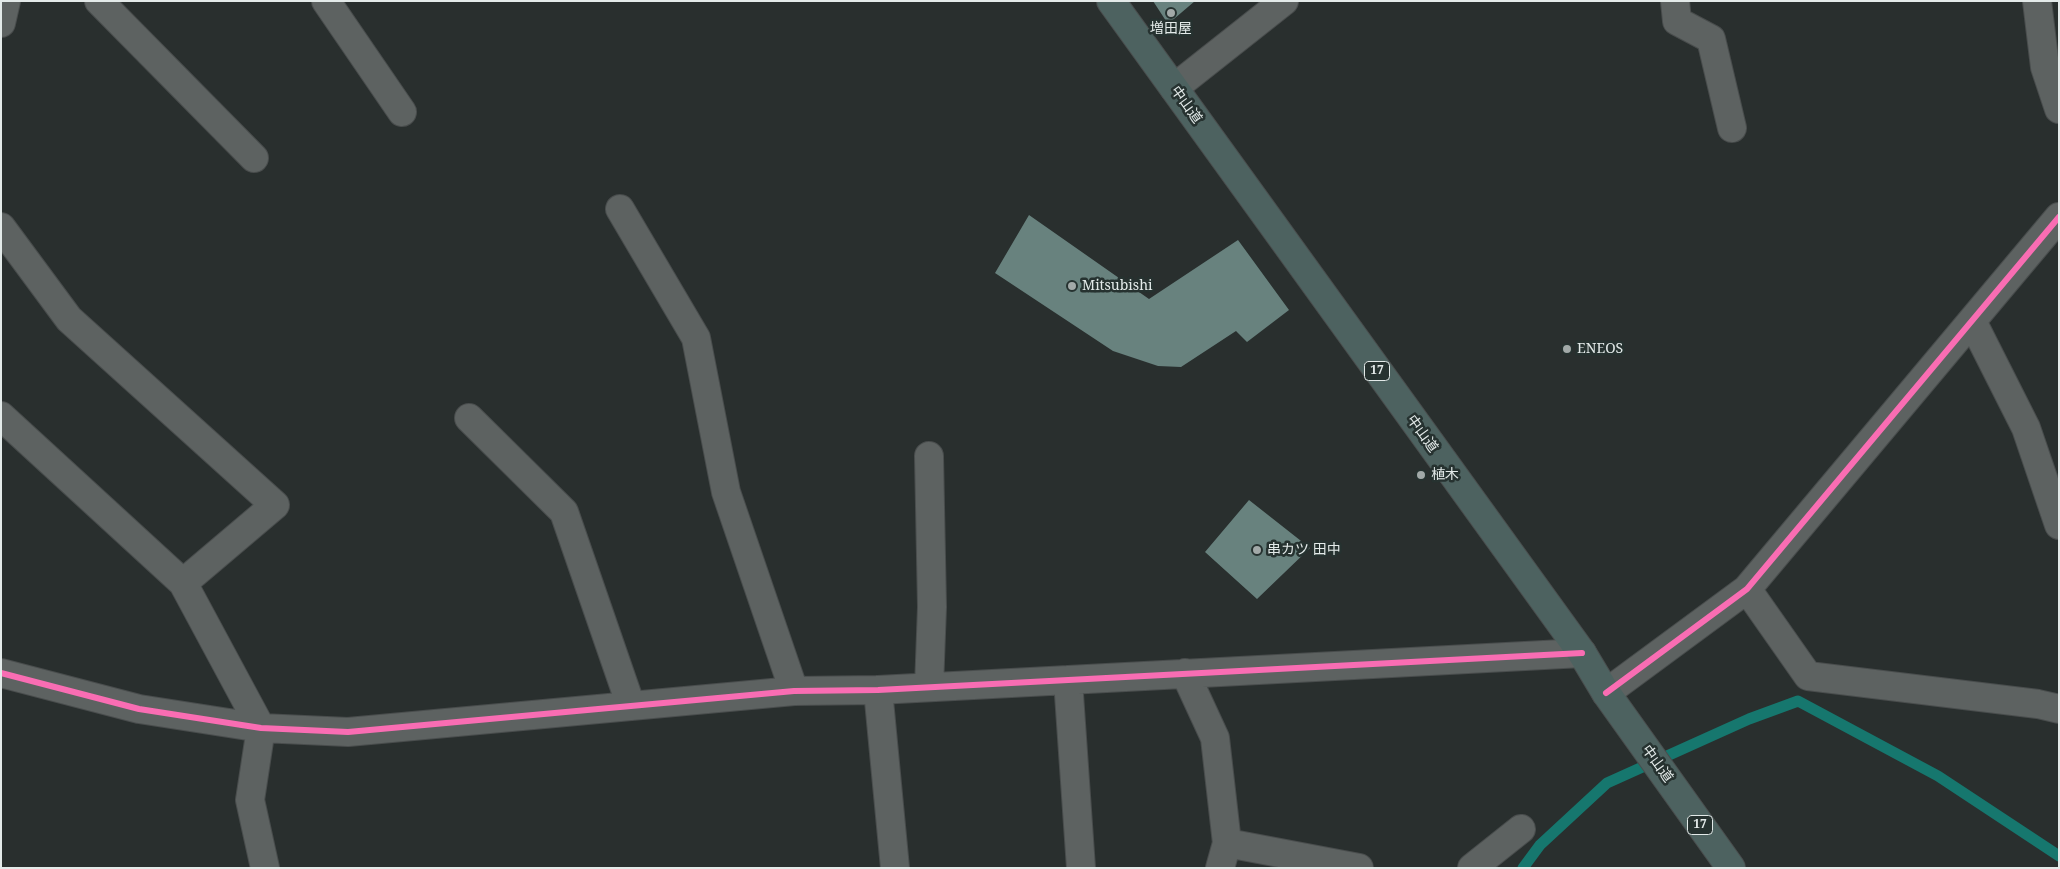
<!DOCTYPE html>
<html>
<head>
<meta charset="utf-8">
<style>
	body { margin:0 }
	#map { position:relative; width:2060px; height:869px; overflow:hidden; background:#292f2e; font-family:"Noto Serif",serif }
	canvas { display:block }
	.frame { position:absolute; inset:0; border:2px solid #e3eae9; pointer-events:none }
</style>
</head>
<body>
<div id="map">
<canvas width="2060" height="869"></canvas>
<div class="frame"></div>
</div>
<script>
const context = document.querySelector('canvas').getContext('2d');
context.lineJoin = 'round';
function strokePath(path, color, width, dash) {
  context.strokeStyle = color;
  context.lineWidth = width;
  context.lineCap = dash ? 'butt' : 'round';
  context.setLineDash(dash || []);
  context.stroke(path);
}
function paint(path, color) {
  context.fillStyle = color;
  context.fill(path, 'evenodd');
}
function write(font, color, halo, rows, align = 'center') {
  context.font = font + ' "Noto Serif","Noto Sans JP",serif';
  context.lineWidth = 5;
  context.setLineDash([]);
  context.textBaseline = 'middle';
  context.strokeStyle = halo;
  context.fillStyle = color;
  for (const [text, x, y, turn = 0] of rows) {
    context.save();
    context.translate(x, y);
    context.rotate((+turn || 0) * Math.PI / 180);
    context.textAlign = isNaN(turn) ? turn : align;
    if (halo) context.strokeText(text, 0, 0);
    context.fillText(text, 0, 0);
    context.restore();
  }
}
const stream = new Path2D(`
	M1523 868 1540 845 1607 783 1749 719 1798 701 1938 776 2059 856`);
const building = new Path2D(`
	M1153 1H1195L1168 24Z
	M1029 215 1149 299 1238 240 1289 310 1247 342 1236 331 1181 367 1158 366 1113 351 995 273Z
	M1249 500 1310 548 1257 599 1205 552Z`);
const minor = new Path2D(`
	M99 1 254 158
	M326 1 402 112
	M1675 1 1677 21 1711 39 1732 128
	M2037 1 2045 67 2059 109
	M1 23 6 1
	M1174 88 1284 1
	M620 209 696 338 726 492 794 691
	M1 227 69 319 275 505 183 583
	M1972 321 2026 428 2059 525
	M1 416 183 583 261 728 250 800 265 868
	M469 418 564 512 631 706
	M929 456 932 607 929 687
	M1747 589 1808 676 2038 704 2059 709
	M1 673 139 709 261 728 348 732 794 691 878 690 1582 653
	M1185 673 1215 738 1227 843 1220 868
	M1068 680 1081 868
	M878 690 895 868
	M1606 693 1747 589 2059 217
	M1227 843 1359 868
	M1472 868 1521 829`);
const highway = new Path2D(`
	M1111 1 1582 653 1606 693 1731 868`);
const cycleway = new Path2D(`
	M1 673 139 709 261 728 348 732 794 691 878 690 1582 653
	M1606 693 1747 589 2059 217`);
const markers = [
	[1171,13,5,"#a2a9a8"],
	[1072,286,5,"#a2a9a8"],
	[1567,349,5,"#a2a9a8"],
	[1421,475,5,"#a2a9a8"],
	[1257,550,5,"#a2a9a8"]
];
const shields = [
	[1377,371,25],
	[1700,825,25]
];
const shieldNames = [
	["17",1377,371],
	["17",1700,825]
];
const poiNames = [
	["増田屋",1171,29,"center"],
	["Mitsubishi",1082,286],
	["ENEOS",1577,349],
	["植木",1431,475],
	["串カツ 田中",1267,550]
];
const streetNames = [
	["中山道",1186,105,54],
	["中山道",1422,434,54],
	["中山道",1657,764,54]
];
strokePath(stream, '#16776e', 11);
paint(building, '#68827e');
strokePath(minor, '#494d4d', 30);
strokePath(highway, '#494d4d', 30);
strokePath(minor, '#5d6261', 28);
strokePath(highway, '#4d6260', 28);
strokePath(cycleway, '#f96db3', 6);
for (const [x, y, r, color] of markers) {
  const dot = new Path2D();
  dot.arc(x, y, r, 0, 2 * Math.PI);
  context.fillStyle = color;
  context.fill(dot);
  strokePath(dot, '#263230', 2);
}
for (const [x, y, w] of shields) {
  const box = new Path2D();
  box.roundRect(x - w / 2, y - 9.5, w, 19, 4);
  context.fillStyle = '#263230';
  context.fill(box);
  strokePath(box, '#e3eae9', 1);
}
write('bold 12px', '#e3eae9', null, shieldNames);
write('14px', '#e3eae9', '#263230', poiNames, 'left');
write('14px', '#e3eae9', '#263230', streetNames);
</script>
</body>
</html>
